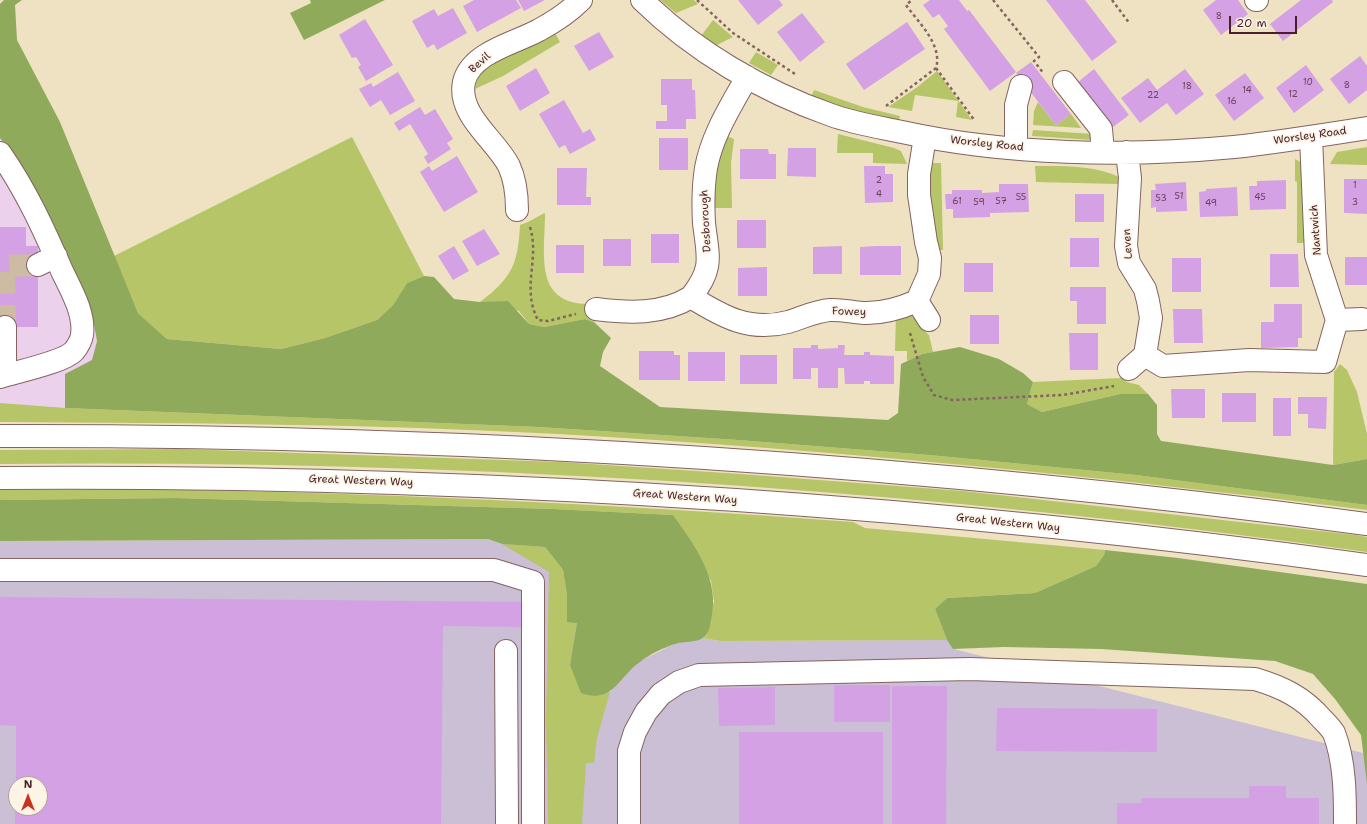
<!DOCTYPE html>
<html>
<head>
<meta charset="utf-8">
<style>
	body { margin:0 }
	#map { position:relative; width:1367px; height:824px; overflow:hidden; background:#efe2c2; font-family:"Shantell Sans",sans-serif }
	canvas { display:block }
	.north { position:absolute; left:8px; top:776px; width:40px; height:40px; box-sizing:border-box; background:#fcf5e5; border:1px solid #b59f9b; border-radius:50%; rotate:0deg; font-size:11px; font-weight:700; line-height:16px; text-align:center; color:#4a1f2b }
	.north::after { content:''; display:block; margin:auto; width:14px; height:18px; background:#c8321e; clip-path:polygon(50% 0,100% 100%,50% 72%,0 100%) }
	.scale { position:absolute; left:1229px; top:16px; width:68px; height:18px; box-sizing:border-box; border:2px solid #4a1f2b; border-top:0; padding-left:5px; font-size:12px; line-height:14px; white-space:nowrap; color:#4a1f2b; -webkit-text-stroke:3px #fcf5e5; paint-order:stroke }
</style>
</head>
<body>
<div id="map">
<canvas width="1367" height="824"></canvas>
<div class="north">N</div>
<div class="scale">20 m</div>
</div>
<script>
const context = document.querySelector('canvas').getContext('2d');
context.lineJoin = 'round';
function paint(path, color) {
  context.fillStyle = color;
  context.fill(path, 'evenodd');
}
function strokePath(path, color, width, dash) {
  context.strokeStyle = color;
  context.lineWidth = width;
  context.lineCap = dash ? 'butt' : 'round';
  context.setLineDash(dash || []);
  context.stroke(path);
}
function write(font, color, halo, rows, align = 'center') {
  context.font = font + ' "Shantell Sans",sans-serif';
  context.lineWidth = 3.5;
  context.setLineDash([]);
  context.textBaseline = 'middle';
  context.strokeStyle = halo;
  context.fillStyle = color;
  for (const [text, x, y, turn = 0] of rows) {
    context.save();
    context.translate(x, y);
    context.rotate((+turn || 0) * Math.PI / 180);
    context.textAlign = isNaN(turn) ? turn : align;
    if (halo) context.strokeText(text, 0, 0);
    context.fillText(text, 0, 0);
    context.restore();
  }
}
const built = new Path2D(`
	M0 77 125 351 65 374V408L0 411Z`);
const industrial = new Path2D(`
	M488 539 502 544 545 547 610 692 629 670 640 661 676 643 703 638 720 641 947 640 954 649 1367 754V824H0V541ZM16 784H40V808H16Z`);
const green = new Path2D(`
	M660 0H694L698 4 676 13Z
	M713 20 733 37 715 46 701 36Z
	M555 33 560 42 503 76 475 89 478 74 484 67Z
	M756 52 778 65 771 75 749 63Z
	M937 71 972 120 956 117 958 101 915 95 912 111 888 107 916 88Z
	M814 90 863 107 900 116 899 121 856 111 811 97Z
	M1038 102 1056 125 1071 114 1081 128 1033 125 1034 111Z
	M1033 130 1093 134V140L1032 136Z
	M838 134 894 148 901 151 907 164 873 163V153H837Z
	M727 136 734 139 731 163 732 208H714C711 183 719 159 727 136Z
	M352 137 424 276 407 283 393 305 377 320 325 338 281 349 167 339 138 313 114 256Z
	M1367 147V165L1330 164 1337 152Z
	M1295 159 1308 166C1309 192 1302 217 1304 243H1297V182L1295 181Z
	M930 163H941L943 250H937L928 203Z
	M1035 166C1063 166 1094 165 1119 177L1118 184 1036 182Z
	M545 213C545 253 533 304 589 304L595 323 585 319 544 327 529 324 519 311 480 302C512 278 518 264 520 225 530 222 536 217 545 213Z
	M909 314C918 320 921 329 929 335L933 352 922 354 907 361V351H895L896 315Z
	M1340 364 1347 370 1357 392 1367 434V459L1333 465 1334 372Z
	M1121 378 1127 382 1139 385 1148 394H1120L1042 412 1027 404 1033 382Z
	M0 403 65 408 539 427 738 440 929 455 1136 475 1367 505V510C1098 476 828 449 558 434 372 424 186 423 0 422Z
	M182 449 561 462 741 474 963 491 1356 535 1367 537V552C917 488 455 459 0 464V450Z
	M131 489C372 492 613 504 853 522L865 528 1105 550 1104 555 1096 566 1035 593 947 598 935 609 947 640 720 641 703 638 707 634 714 601 711 581 693 547 673 515 553 509 175 498 0 500V490Z
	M502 544 545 547 563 570 567 595 568 622H577L570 665 599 696 610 692 597 738 594 763H586L582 824H548L546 718 549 572Z`);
const forest = new Path2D(`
	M4 0H22L15 5 17 40 60 122 138 313 167 339 281 349 325 338 377 320 393 305 407 283 424 276 434 277 454 299 480 302 508 301 529 324 544 327 585 319 595 323 611 338 603 352 600 366 660 407 888 420 898 413 901 364 922 354 960 347 999 359 1023 373 1033 382 1027 404 1042 412 1120 394H1148L1157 405V434L1161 441 1333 465 1367 459V505L1136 475 929 455 738 440 539 427 65 408V374L92 360 97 341 93 319 62 246 17 161 0 138V4Z
	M310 0H385L304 40 290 13 311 3Z
	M175 498 553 509 673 515C695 546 721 580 711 620 710 626 709 633 704 637 697 643 684 641 675 644 663 648 650 654 640 662 617 678 614 704 581 693L570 665 577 623 567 622V595L563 570 545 547 502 544 488 539 0 541V500Z
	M1105 550 1178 558 1367 584V784L1361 735 1335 699 1313 674 1275 661 1101 649 1004 647 953 649 947 640 935 609 947 598 1035 593 1096 566 1104 555Z`);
const building = new Path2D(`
	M474 0H516L521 8 477 32 463 6Z
	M518 0H545L524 11Z
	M738 0H779L783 5 758 25Z
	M930 0H959L967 11 969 10 1016 72 990 91 944 29 948 26 939 14 933 18 923 5Z
	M1046 0H1085L1117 42 1092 61Z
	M1216 0H1238L1248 14 1221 35 1203 10Z
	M1301 0H1332L1333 2 1283 41 1270 24Z
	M453 8 467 33 437 50 434 44 427 48 412 21 434 9 438 16Z
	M802 13 825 42 800 62 777 32Z
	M365 19 393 65 366 81 358 67 361 65 356 57 352 58 339 35Z
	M907 22 925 49 864 90 846 64Z
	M599 32 614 57 589 71 574 46Z
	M1360 56 1367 66V90L1349 104 1330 79Z
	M1031 62 1071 114 1056 125 1016 73Z
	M1306 65 1324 90 1294 113 1276 88Z
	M536 68 550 93 520 111 506 86Z
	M1094 69 1129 115 1113 127 1078 82Z
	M1185 69 1204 94 1176 115 1167 103 1140 123 1121 98 1148 78 1157 90Z
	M398 72 415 101 390 115 381 100 370 107 359 89 371 83 373 87Z
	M1245 73 1264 98 1234 121 1215 95Z
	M661 79H692V90H695L696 119H686V129H656V121H667V105H661Z
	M564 100 583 133 590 129 596 140 570 154 565 145 559 148 539 114Z
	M420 107 425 115 435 109 453 139 447 143 451 149 428 164 424 157 428 154 410 124 399 131 394 123Z
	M659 138H688V170H659Z
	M788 148H816V177L787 176Z
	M740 149H768L769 154H776V179H740Z
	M457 156 478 192 444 212 420 172 429 166 432 171Z
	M864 166H885V174H893V202L865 203Z
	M557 168H587L586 197H591V205H557Z
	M1344 179H1367V214L1344 213Z
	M1286 180V209L1250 210 1249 186H1257V181Z
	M1186 182 1187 211 1156 212V207L1151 208V190H1156L1155 184Z
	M999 184H1028L1029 212 990 213V217L953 218V209H946L945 194H952V190H982V193L999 192Z
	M1237 187 1238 216 1200 217 1199 192 1206 191V189Z
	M1075 194H1104V222H1075Z
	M737 220H766V248H737Z
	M0 227H26V246H38V327H0Z
	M484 229 500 254 477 266 462 241Z
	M651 234H679V263H651Z
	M1070 238H1099V267H1070Z
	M603 239H631V266H603Z
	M556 245H584V273H556Z
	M454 246 469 271 453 280 438 256Z
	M842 246V274H813V247Z
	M877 246H901V275H860V247Z
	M1270 254H1298L1299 287H1270Z
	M1345 257H1367V285H1345Z
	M1172 258H1201V292H1172Z
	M964 263H993V292H964Z
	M767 267V296H738V268Z
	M1070 287H1106V324H1077V301H1070Z
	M1274 304H1302V338H1298V347L1261 348V322H1274Z
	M1173 309H1202L1203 343H1174Z
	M970 315H999V344H970Z
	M1069 333H1098V370H1070Z
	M811 345H818V349L838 348V345H845L844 355H864V352H870V355L894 356V384H870V381H864V384H845L844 368H838V388H818V368H811V379H793V348H811Z
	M639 351H674V355H680V380H639Z
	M688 352H725V381H688Z
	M740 355H777V384H740Z
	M1171 389H1205V418H1172Z
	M1222 393H1256V422H1222Z
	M1298 397H1327L1326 429 1308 428V414H1298Z
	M1273 398H1291V436H1273Z
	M0 597 524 602V627L443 626 441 824H15V808H40V784H16V726L0 725Z
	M834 685H890V722H834Z
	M892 686H947L946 824H892Z
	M775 687V725L719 726 718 688Z
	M997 708 1157 709V752L996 751Z
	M739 732H883V824H739Z
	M1249 786H1286V798H1319V824H1117V803H1141V798H1249Z`);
const minorTunnel = new Path2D(`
	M5 327 4 266 38 265`);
const path = new Path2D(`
	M697 0 733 33 795 74
	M993 0 1039 57 1034 61 1044 74
	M1112 0 1130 24
	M936 68 975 121
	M886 106 936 68C943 45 918 22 906 5L912 0
	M530 227C540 259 521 288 538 320L548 321 576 314
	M910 333 923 377 934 395 952 400 1063 395 1114 386`);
const minor = new Path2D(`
	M642 0C694 51 762 91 831 115 853 123 878 127 902 132 1006 155 1128 157 1234 147 1279 142 1323 135 1367 128
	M1256 0H1257
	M747 77C731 106 712 135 706 168 703 187 703 205 704 223 708 257 714 268 691 297 723 317 750 332 788 322 802 318 815 311 830 310 842 309 854 313 867 313 884 313 901 308 917 301L929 274 930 258 926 242 919 195V174L925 137
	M1064 82 1101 129 1103 152
	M1016 148V105L1021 86
	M1127 152 1130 178 1126 246 1129 263 1145 289 1148 301 1151 318 1145 355 1163 366 1249 360 1325 362 1337 320 1316 255 1311 137
	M0 153C26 190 44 230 62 271 71 290 85 313 82 335 81 341 78 346 74 351 64 362 16 372 0 377
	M517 210C517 195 515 179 509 166 496 140 457 115 464 82 471 52 516 43 539 30 554 22 569 12 581 0
	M38 265 56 256
	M917 301 929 320
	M596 309C628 313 662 315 691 297
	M1337 320 1362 319
	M1129 369 1145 355
	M0 375 5 362V327
	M0 570H494L533 582V824
	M506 651 507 824
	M629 824V751L635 732 646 712 661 694 679 682 699 675 970 669 1255 679C1282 687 1303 697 1322 719 1326 723 1331 728 1334 733 1345 762 1345 794 1345 824`);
const major = new Path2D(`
	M0 436C457 435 914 463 1367 524
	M0 478C457 475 914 502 1367 565`);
const numberNames = [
	["8",1219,17],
	["10",1308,83],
	["8",1347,86],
	["18",1187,87],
	["14",1247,91],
	["12",1293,95],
	["22",1153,96],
	["16",1232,102],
	["2",879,181],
	["1",1355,186],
	["4",879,195],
	["51",1179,197],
	["55",1021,198],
	["45",1260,198],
	["53",1161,199],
	["61",957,202],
	["57",1001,202],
	["59",979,203],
	["3",1355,203],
	["49",1211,204]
];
const streetNames = [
	["Bevil",480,63,-42],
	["Worsley Road",1310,136,-8],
	["Worsley Road",987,144,6],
	["Desborough",706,221,-93],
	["Nantwich",1316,230,-94],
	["Leven",1128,244,-94],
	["Fowey",849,312,2],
	["Great Western Way",361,481,2],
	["Great Western Way",685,497,4],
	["Great Western Way",1008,523,6]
];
paint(built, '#ebd1eb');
paint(industrial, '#cbbfd5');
paint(green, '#b5c567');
paint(forest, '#90aa5c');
paint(building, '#d3a1e4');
strokePath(minorTunnel, '#cebba4', 22, [22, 11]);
strokePath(minor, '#846360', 24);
strokePath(major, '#846360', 24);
strokePath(path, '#846360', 2.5, [3, 3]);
strokePath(minor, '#fff', 22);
strokePath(major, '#fff', 22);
write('9px', '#6c4059', null, numberNames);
write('11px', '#4a1f2b', '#fcf5e5', streetNames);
</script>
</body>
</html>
